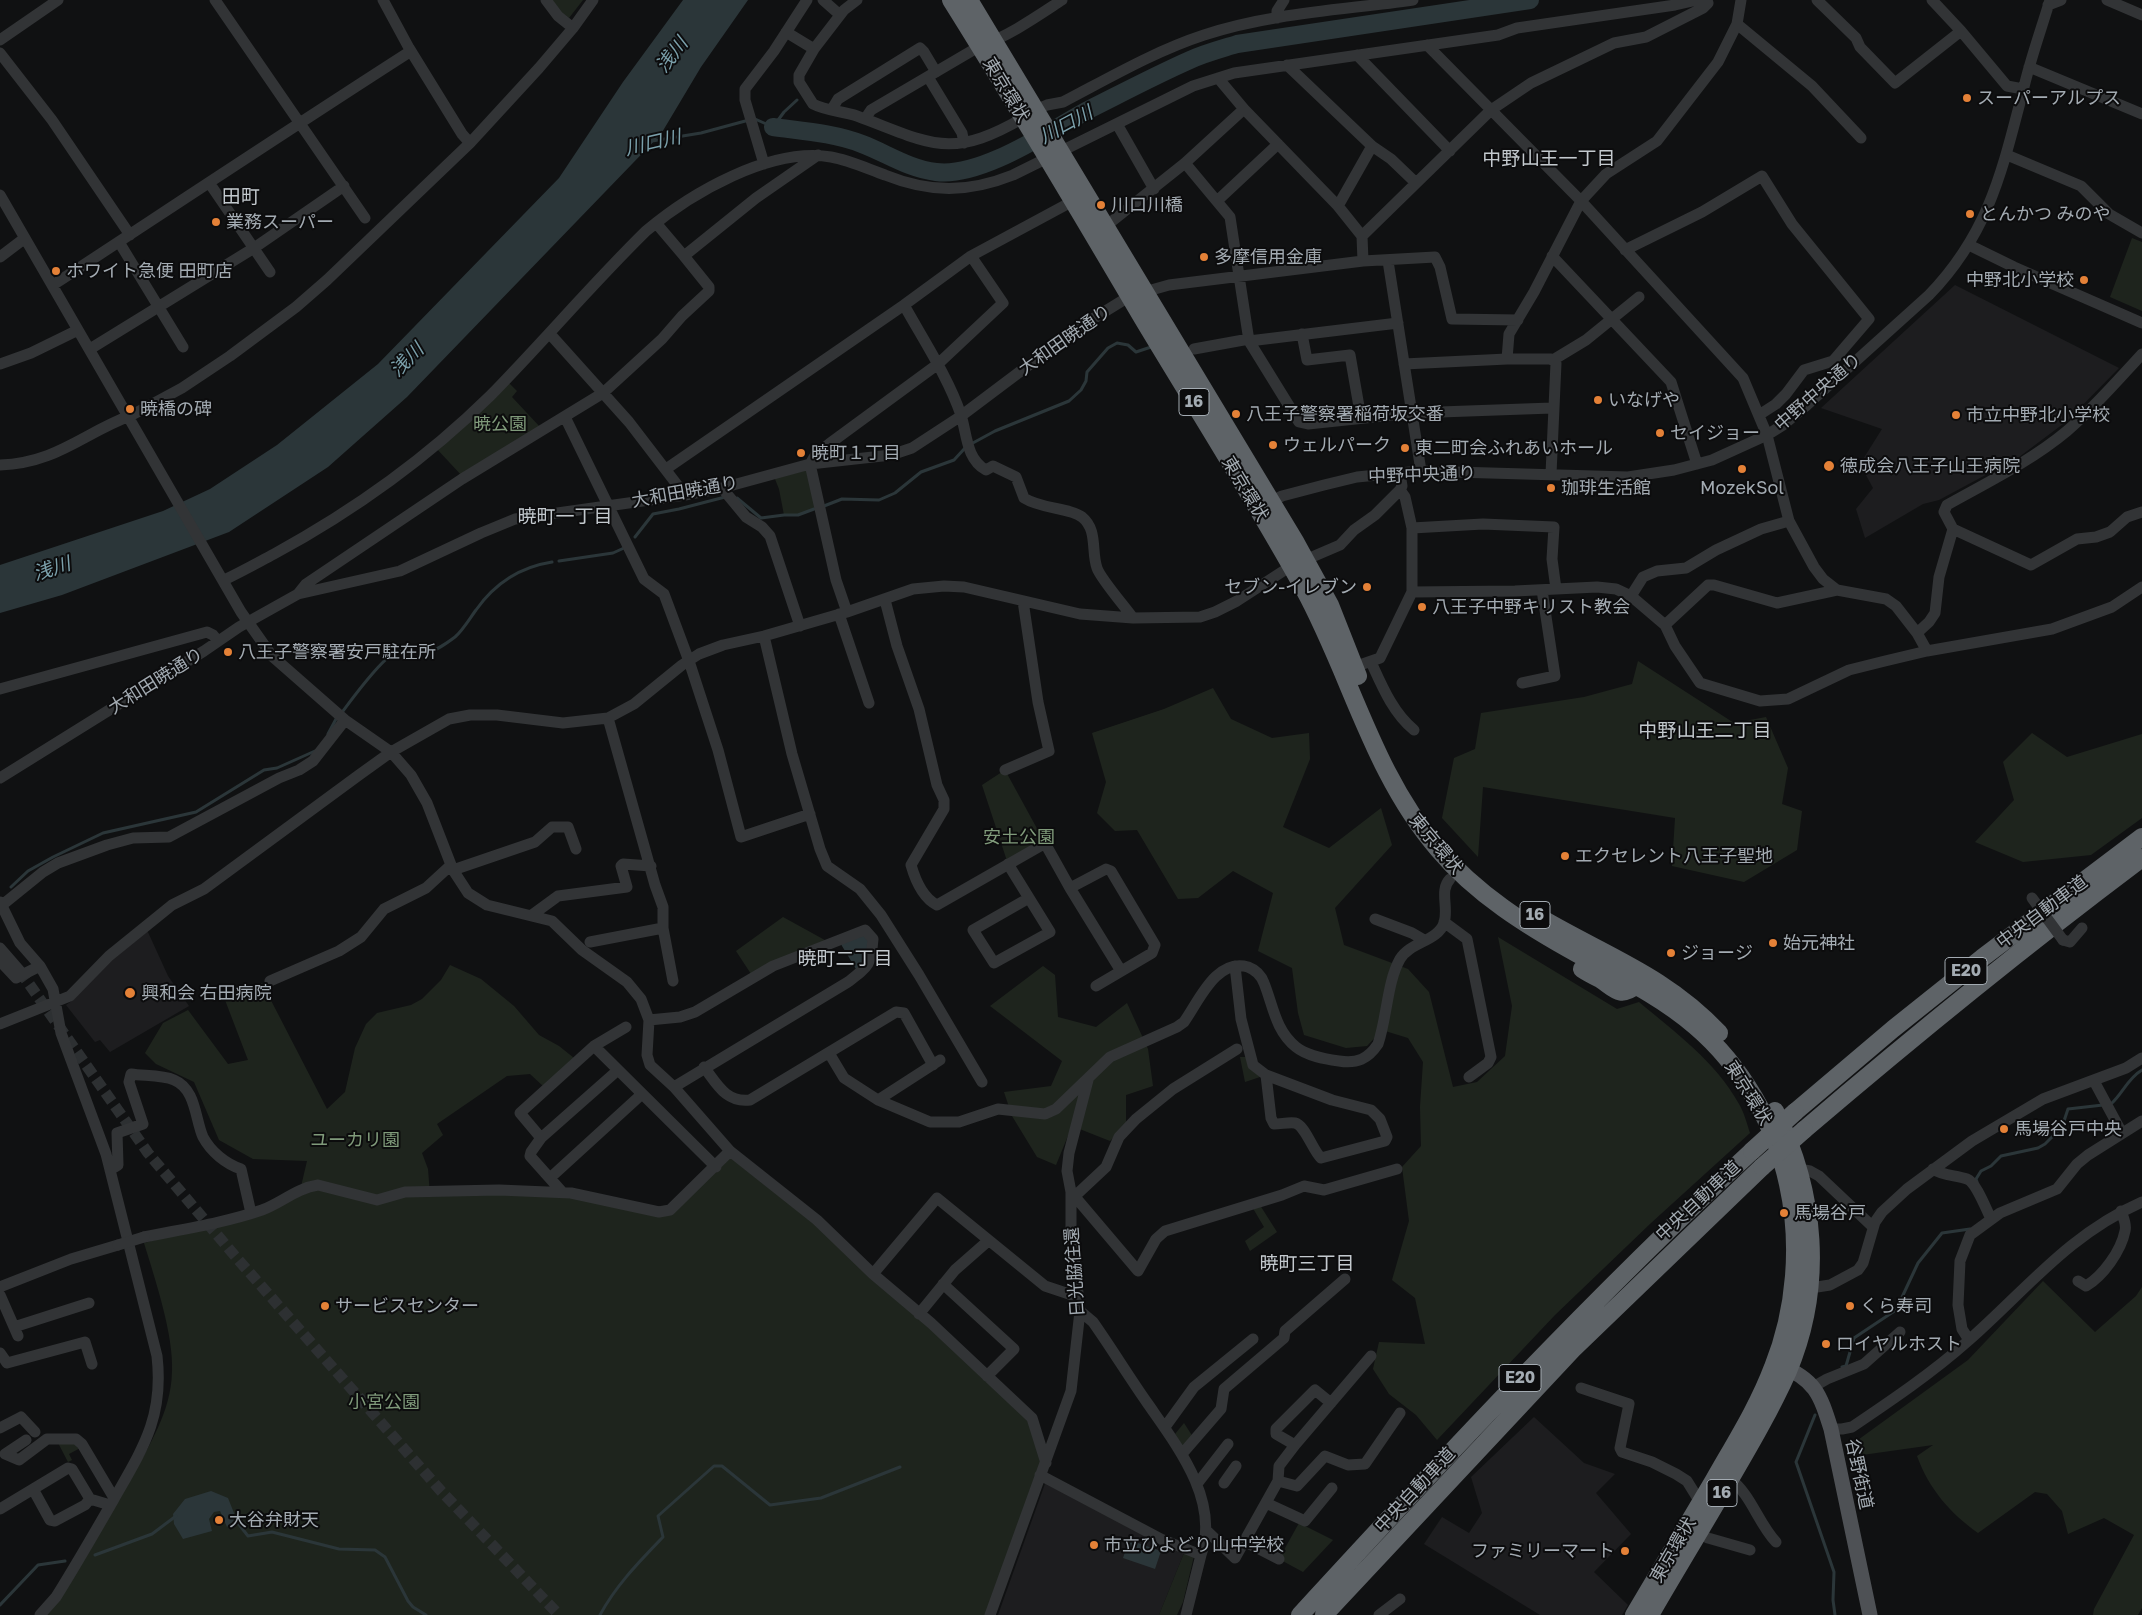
<!DOCTYPE html>
<html>
<head>
<meta charset="utf-8">
<style>
	body { margin:0 }
	canvas { display:block; background:#101112 }
</style>
</head>
<body>
<canvas width="2142" height="1615"></canvas>
<script>
const context = document.querySelector('canvas').getContext('2d');
context.lineJoin = 'round';
function paint(path, color) {
  context.fillStyle = color;
  context.fill(path, 'evenodd');
}
function strokePath(path, color, width, dash) {
  context.strokeStyle = color;
  context.lineWidth = width;
  context.lineCap = dash ? 'butt' : 'round';
  context.setLineDash(dash || []);
  context.stroke(path);
}
function write(font, color, halo, rows, align = 'center') {
  context.font = font + ' "Golos Text","Noto Sans JP",sans-serif';
  context.lineWidth = 4;
  context.setLineDash([]);
  context.textBaseline = 'middle';
  context.strokeStyle = halo;
  context.fillStyle = color;
  for (const [text, x, y, turn = 0] of rows) {
    context.save();
    context.translate(x, y);
    context.rotate((+turn || 0) * Math.PI / 180);
    context.textAlign = isNaN(turn) ? turn : align;
    if (halo) context.strokeText(text, 0, 0);
    context.fillText(text, 0, 0);
    context.restore();
  }
}
const built = new Path2D(`
	M1955 285 2119 368 2067 421 2019 457 1939 500 1923 504 1865 538 1856 509 1873 488 1860 464 1882 429 1821 408Z
	M147 930 168 976 189 1006 110 1052 100 1040 95 1042 66 1005 73 1000 129 943Z
	M1534 1417 1584 1463 1615 1474 1596 1493 1631 1534 1594 1572 1628 1605 1622 1615H1540L1424 1544 1442 1517 1469 1533 1482 1513 1471 1477Z
	M1046 1481 1184 1553 1159 1615H998Z`);
const green = new Path2D(`
	M552 0H583L569 18 559 11Z
	M2132 238 2142 242V311L2110 297Z
	M508 382 517 391 512 397 540 427 463 477 436 448Z
	M810 464 819 508 798 515H784L779 489 773 474Z
	M1638 661 1734 723 1766 717 1788 768 1782 804 1802 811 1797 850 1744 882 1672 866 1675 818 1483 787 1478 857 1442 818 1454 758 1475 749 1481 713 1584 697 1632 684Z
	M1213 688 1231 719 1272 738 1309 733 1310 759 1283 827 1329 848 1381 808 1392 845 1335 908 1344 945 1408 969 1429 992 1453 1087 1477 1082 1505 1056 1512 1006 1498 937 1617 1009 1639 1002C1675 1032 1716 1062 1739 1104 1744 1112 1747 1124 1750 1133L1651 1223 1555 1315 1437 1440 1416 1415 1389 1394 1373 1369 1379 1342 1425 1344 1415 1298 1392 1280 1409 1221 1402 1167 1421 1146 1420 1107 1423 1062 1408 1038 1382 1030 1367 1046 1346 1048 1304 1035 1298 1013 1292 968 1258 951 1273 893 1233 871 1198 898 1178 899 1137 830 1115 831 1097 813 1106 782 1092 733 1164 709Z
	M2032 733 2067 757 2142 734V818L2091 855 2023 862 1975 842 2014 800 2003 762Z
	M1005 770 1046 845 1008 864 982 785Z
	M783 917 832 944 753 977 736 951Z
	M450 965 481 979 514 1006 539 1035 559 1046 574 1058 543 1086 530 1074 507 1076 437 1124 443 1135 422 1153 428 1169 430 1195 523 1191 670 1210 730 1151 793 1201 1032 1418 1043 1459 987 1615H46C75 1570 104 1526 130 1480 149 1446 171 1412 172 1372 174 1335 155 1279 144 1243L273 1209 299 1195 307 1161 253 1159 219 1140 194 1082 156 1064 145 1053 163 1023 188 1010 228 1064 248 1060 225 1000 262 983 327 1109 345 1092 355 1048 366 1024 377 1013 411 1005 422 999 441 980Z
	M1043 966 1055 975 1058 1017 1096 1027 1127 1003 1148 1049 1153 1086 1126 1095V1125L1110 1141 1072 1126 1056 1165 1037 1157 1012 1116 1004 1092 1051 1086 1062 1061 990 1006Z
	M1240 1057H1250L1266 1075 1245 1082Z
	M1258 1202 1277 1232 1250 1251 1245 1241 1264 1227 1251 1205Z
	M2043 1281 2095 1332 2136 1296 2142 1287V1608L2138 1615H2093L2094 1609 2134 1535 2104 1518 2068 1534 2062 1511 2047 1494 2035 1492 1978 1533C1950 1513 1929 1489 1917 1456L1933 1445 1855 1456 1851 1445 1968 1360Z
	M1184 1423 1193 1437 1183 1447 1175 1434Z
	M56 1439 84 1446 69 1454 72 1460 68 1462Z
	M1299 1523 1333 1540 1303 1572 1279 1559Z
	M1184 1553 1194 1556 1183 1602 1177 1615H1159Z`);
const water = new Path2D(`
	M683 0H748L701 67 661 134 407 397 328 467 229 532 62 595 0 613V565L163 511 210 489 277 445 378 364 559 178 623 82Z
	M865 930 873 939 859 974 839 941Z
	M211 1491 228 1498 238 1523 227 1527 220 1511 214 1512 209 1519 212 1531 183 1539 174 1524 173 1514 185 1499Z
	M1129 1540 1161 1551 1155 1569 1123 1558Z`);
const stream = new Path2D(`
	M755 119 773 127 784 112 797 100
	M652 141 701 133 749 120
	M971 444 995 431 1069 401 1081 390 1086 381 1087 372 1108 348 1117 343 1128 345 1136 352 1151 347
	M737 498 761 518 784 515H798L814 509
	M824 506 842 499 879 500 895 493 921 472 954 460 965 448
	M635 537 653 514 679 509 725 497
	M559 561 613 553 624 548
	M343 711C352 699 384 655 397 652 406 650 416 653 424 653 435 652 447 643 455 637 463 630 470 618 476 610 495 583 520 567 552 562
	M328 734 336 719
	M11 887 28 871 53 857 103 833 196 812 264 770 277 768 315 751
	M2111 1104C2123 1093 2128 1078 2142 1070
	M1977 1182 1976 1179 1981 1171 1991 1166 2001 1156 2038 1148 2045 1144 2062 1127 2068 1109 2103 1105
	M1842 1367 1846 1366 1854 1338 1896 1310 1918 1263 1942 1233 1970 1229
	M1815 1415 1796 1462 1834 1572 1833 1600 1835 1615
	M237 1522 248 1536 272 1532 339 1549 375 1550 385 1557 408 1601 413 1607 426 1615
	M95 1555 152 1534 176 1516
	M0 1605 38 1565 65 1561
	M600 1615C616 1585 640 1561 663 1537L658 1516 714 1466H722L770 1505 821 1498 900 1467`);
const river = new Path2D(`
	M773 127C802 131 834 133 862 144 886 153 909 169 936 172 981 178 1049 131 1088 110 1122 93 1156 75 1190 60 1205 53 1221 49 1237 44L1530 0`);
const minorTunnel = new Path2D(`
	M20 971 148 1153 235 1256 441 1491 559 1615`);
const minor = new Path2D(`
	M215 0 365 218
	M383 0 409 48 462 134 470 143
	M546 0 558 16 573 28
	M823 0 840 15
	M857 0 844 10 814 49 799 75V82L813 104C826 111 843 111 857 116 930 143 949 161 1023 118
	M1817 0 1856 38 1860 47 1895 83 1961 31
	M1932 0 1961 31 2007 86 2023 89
	M2107 0 2142 15
	M2048 5 2061 0
	M1277 18V11L1284 0
	M1737 24 1812 86 1861 138
	M786 32 814 49
	M0 40 58 0
	M1427 45 1581 201 1743 378 1767 435 1789 521 1814 567 1823 579 1837 590 1886 599 1896 606 1917 633 1927 651
	M0 53 52 120 130 235
	M1357 55 1450 151
	M1287 65 1372 146 1391 159 1416 183
	M2029 67 2142 114
	M928 77 962 133 964 143
	M832 109 838 99 920 48 924 52 936 72
	M1244 109 1338 206 1362 236 1363 261
	M1035 110 1047 105 1063 102C1109 78 1155 51 1204 35 1271 13 1343 10 1413 0
	M865 119 871 110 980 46C1009 36 1036 17 1062 0
	M1117 124 1154 189
	M2007 155 2081 186 2109 214 2142 233
	M1185 163 1230 217 1249 341 1299 422 1308 424 1412 413 1552 408
	M764 164 745 100V89L774 51 807 0
	M210 184 270 272
	M0 195 241 612 272 656 345 720 391 752 411 775 427 803 453 870 468 893 487 905 552 921 582 950 627 982 641 999 649 1020 647 1055 650 1065 674 1087 730 1151 817 1220 873 1274 931 1323 1032 1418 1046 1463
	M1217 201 1278 144
	M1338 206 1372 146
	M656 223 684 256
	M1106 226 1185 163 1244 109 1218 78
	M1362 236 1491 110 1531 83 1614 43 1646 37 1703 8 1708 3 1707 0
	M119 242 183 347
	M1969 245 2014 267 2142 323
	M1625 250 1702 212 1762 176 1792 224 1869 319 1833 361 1804 370 1786 394 1776 404 1759 415
	M1552 256 1671 382 1697 464
	M0 257 25 238
	M1388 261 1421 471
	M53 285C172 207 291 128 411 51
	M904 305C924 341 948 377 961 415 967 434 966 459 986 470L993 466 1016 477 1024 498C1041 509 1070 508 1082 517 1098 530 1091 551 1097 568 1100 578 1126 608 1133 618
	M550 334 629 422 685 495
	M1302 334 1307 360 1350 355 1361 418
	M1249 341 1398 323
	M90 349 254 248 344 186
	M1194 349 1249 339
	M2142 354C2118 380 2094 408 2067 431 2031 461 1988 482 1947 505L1944 512 1953 529 2031 565 2077 539 2096 537 2110 532 2127 517 2142 512
	M1507 359 1509 334 1534 292 1581 201 1606 174 1657 141 1718 62 1737 24 1741 0
	M1553 360 1586 340 1639 297
	M0 364 31 353 78 330
	M1404 364 1507 359H1551L1556 363 1551 474
	M565 417 644 579 664 594 689 661 718 750 741 837 810 814
	M0 465C57 463 83 433 132 415L182 388 230 356 296 307 327 280 470 143 539 68 573 28 593 0
	M666 469 904 305 971 256 1073 201
	M722 488 746 517 762 527 770 536 800 626
	M1266 504 1282 496 1324 485 1357 477 1377 475 1421 471 1628 477 1674 470 1712 460 1767 435 1783 425 1807 405 1929 295C1989 233 2002 171 2023 91 2030 60 2041 30 2050 0
	M1412 528 1483 524 1554 527 1552 559 1556 589
	M224 580C241 572 257 563 274 554 353 511 426 459 490 396 543 342 592 284 646 231 691 193 770 147 831 157 849 160 868 169 885 175 930 193 968 193 1013 175L1193 86 1234 73 1498 35 1517 28 1675 5 1697 0
	M1412 592 1515 591 1597 587 1616 589 1631 596 1665 625 1675 646 1700 683 1760 701 1788 699 1849 670 1885 661 1927 651 2052 629 2112 607 2142 587
	M298 594 306 584 462 479 603 393 662 339 682 316 709 291V287L684 256 756 198 818 155
	M1631 596 1643 577 1657 571 1686 568 1716 550 1761 529 1789 521
	M885 600 897 646 919 709 937 785 944 800V809L911 865C915 879 923 898 937 905L1042 845H1046L1070 888
	M847 612 836 580 810 464 816 454 829 444 938 364 1003 303 971 256
	M839 614 869 703
	M1665 625 1708 585H1714L1777 603 1837 590
	M1917 633 1929 622 1935 613 1939 577 1953 529
	M764 636 792 754 820 849 827 866 860 889 881 915 919 975 982 1082
	M1371 662C1382 686 1393 713 1414 730
	M1354 667 1380 658 1412 592V528L1405 497 1400 490 1402 486 1400 473
	M1522 683 1555 676 1542 590
	M0 689 207 632 213 635 218 641
	M608 718 655 885 663 907V928L673 981
	M1005 770 1049 751 1038 702 1023 601
	M0 778 204 651 239 627 298 594 400 571 481 533 515 519 685 495 722 488 810 464 891 455 912 448 961 416 1078 328 1130 296 1169 285 1363 261 1435 257 1440 267 1452 319 1518 320
	M1008 864 1050 932 994 963 973 930 1029 898
	M453 870 535 842 552 827H568L576 849
	M0 902 20 943 40 966 53 989 61 1033 106 1154 157 1356C164 1417 143 1448 114 1499 95 1532 76 1565 56 1597L40 1615
	M1 906 43 872 58 863 107 845 133 838 169 837 279 778 299 770 313 761 345 720
	M532 915 558 896 627 887 621 866 623 864 651 866
	M1375 919 1412 933 1424 940
	M1444 922 1467 939 1491 1057 1488 1063 1469 1077
	M2063 940 2070 942 2082 928
	M590 942 663 928
	M0 948 20 971
	M0 961 16 978 40 966
	M1235 966 1241 1019 1253 1065 1266 1075 1332 1100 1371 1110 1380 1119 1387 1137 1385 1141 1321 1158C1313 1151 1305 1125 1295 1123 1289 1122 1281 1124 1274 1124L1271 1118 1266 1075
	M270 981 339 951 361 937 384 909 426 888 451 865
	M1096 986 1152 953 1155 945 1111 871 1106 869 1070 888 1121 971
	M649 1020 680 1017 695 1012 773 966 865 930 873 939C871 965 869 966 848 982L674 1087
	M0 1024 70 996 109 956 172 905 204 889 359 775 391 752 449 719 470 715H497L563 723 608 718 634 704 682 665 699 654 723 645 764 636 847 612 913 589 944 586 964 587 1080 614 1133 618 1200 617 1215 612 1237 601 1291 566 1340 545 1354 530 1375 515 1400 490
	M594 1046 716 1167
	M829 1053 844 1078 878 1100 930 1122H959L998 1109 1045 1114 1056 1109 1110 1057 1177 1027 1184 1022C1199 1001 1216 958 1248 967 1256 970 1261 975 1264 983 1273 1005 1275 1030 1296 1047 1307 1056 1325 1059 1339 1061 1357 1064 1368 1059 1378 1044 1387 1018 1387 982 1400 959 1410 942 1438 941 1444 923 1449 908 1439 890 1450 879
	M704 1067C717 1084 726 1103 750 1100L896 1012 904 1013 933 1065
	M2094 1081 2122 1133
	M878 1100 940 1060
	M541 1138 618 1070
	M1799 1169 1810 1171 1819 1176 1873 1227
	M1933 1169C1943 1176 1955 1175 1967 1179 1976 1182 1986 1209 1991 1219
	M110 1170 118 1165 117 1133 143 1124 129 1082 131 1074C144 1076 162 1075 174 1080 196 1089 195 1119 203 1137 211 1152 226 1164 241 1169L251 1213
	M550 1178 642 1094
	M1071 1192 1138 1271 1156 1239 1165 1231 1282 1195 1304 1186 1324 1190 1397 1169
	M563 1193 530 1156 531 1152 541 1138 520 1113 594 1046 626 1027
	M1075 1196 1106 1167 1119 1137 1136 1119 1173 1089 1237 1049
	M144 1237C183 1229 224 1223 262 1210 281 1203 297 1188 318 1185L377 1200 405 1192 499 1190 571 1193 659 1212 670 1210 730 1151
	M873 1274 937 1198 1045 1286 1078 1297
	M2078 1281 2086 1286C2103 1276 2121 1251 2125 1231 2127 1224 2123 1217 2121 1211
	M943 1284 1014 1349 987 1376
	M0 1287 71 1259 118 1245
	M1804 1289 1830 1285 1858 1270 1863 1263 1875 1222 1882 1212 1907 1189 1972 1141 2043 1099 2126 1068 2142 1058
	M0 1295 18 1336
	M919 1314 955 1270 988 1241
	M14 1327 89 1303
	M1969 1340 1962 1329 1958 1305 1960 1261 1970 1235 2000 1213 2057 1189 2077 1164 2088 1155 2142 1121
	M0 1353 7 1363 85 1342 92 1364
	M1813 1387 1827 1379 1864 1364 1900 1332
	M1581 1388 1629 1404 1620 1448 1622 1452 1652 1462 1676 1474 1687 1481 1700 1502
	M1165 1427 1194 1387 1253 1339
	M0 1428 21 1417 35 1432
	M1831 1429H1842L1852 1427C1892 1400 1932 1373 1968 1341 2026 1290 2069 1234 2142 1202
	M26 1440 5 1454 19 1460 47 1439H76L82 1444 114 1498
	M1295 1445 1276 1434V1429L1315 1390 1331 1403
	M1182 1454 1221 1409 1224 1389 1284 1338 1285 1331 1345 1279
	M1040 1475 1161 1539 1201 1555C1220 1501 1178 1447 1148 1404 1129 1377 1112 1349 1093 1322L1080 1311
	M1730 1479C1751 1494 1758 1523 1776 1542
	M1278 1481 1279 1466 1295 1445 1371 1356
	M1224 1483 1236 1466
	M1197 1484 1228 1444
	M33 1489 50 1520 55 1521 85 1505 90 1499
	M1266 1503 1305 1521 1332 1488
	M0 1509 68 1468 72 1469 90 1499 110 1505
	M1208 1532 1235 1558 1278 1481 1297 1486 1325 1456 1348 1465 1365 1464 1400 1413
	M1698 1533 1708 1538 1750 1550
	M1244 1541 1279 1559
	M990 1615 1071 1391 1080 1311 1071 1230V1192L1067 1171 1069 1153 1088 1080
	M1186 1615 1201 1555
	M1379 1615 1400 1599`);
const major = new Path2D(`
	M1779 1365C1815 1379 1820 1394 1831 1429L1870 1615`);
const highway = new Path2D(`
	M951 0C1017 105 1080 212 1143 319 1197 409 1253 497 1304 589 1351 675 1373 774 1438 849 1476 894 1527 926 1578 954 1618 976 1660 996 1695 1026 1742 1066 1775 1124 1788 1184 1801 1243 1796 1310 1773 1367 1758 1407 1735 1443 1714 1480 1687 1525 1661 1570 1634 1615
	M969 0 1296 543 1330 605 1358 676
	M1534 914C1600 954 1664 974 1719 1033
	M1582 969C1588 973 1594 976 1600 979 1614 988 1620 999 1636 985V977
	M1795 1112 1893 1029 1982 958 2142 837
	M1804 1130C1914 1036 2026 945 2142 858
	M1300 1615C1446 1456 1593 1298 1752 1151
	M1324 1615 1572 1350 1762 1167
	M1650 1615C1676 1570 1703 1526 1729 1481 1750 1445 1771 1409 1788 1371 1824 1286 1816 1192 1775 1111`);
const minorBridge = new Path2D(`
	M2032 898 2063 940
	M118 1245 144 1237`);
const highwayBridge = new Path2D(`
	M1752 1151 1795 1112
	M1762 1167 1804 1130`);
const markers = [
	[1967,98,5,"#e48137"],
	[1101,205,5,"#e48137"],
	[1970,214,5,"#e48137"],
	[216,222,5,"#e48137"],
	[1204,257,5,"#e48137"],
	[56,271,5,"#e48137"],
	[2084,280,5,"#e48137"],
	[1598,400,5,"#e48137"],
	[130,409,5,"#e48137"],
	[1236,414,5,"#e48137"],
	[1956,415,5,"#e48137"],
	[1660,433,5,"#e48137"],
	[1273,445,5,"#e48137"],
	[1405,448,5,"#e48137"],
	[801,453,5,"#e48137"],
	[1829,466,6,"#e48137"],
	[1742,469,5,"#e48137"],
	[1551,488,5,"#e48137"],
	[1367,587,5,"#e48137"],
	[1422,607,5,"#e48137"],
	[228,652,5,"#e48137"],
	[1565,856,5,"#e48137"],
	[1773,943,5,"#e48137"],
	[1671,953,5,"#e48137"],
	[130,993,6,"#e48137"],
	[2004,1129,5,"#e48137"],
	[1784,1213,5,"#e48137"],
	[325,1306,5,"#e48137"],
	[1850,1306,5,"#e48137"],
	[1826,1344,5,"#e48137"],
	[219,1520,5,"#e48137"],
	[1094,1545,5,"#e48137"],
	[1625,1551,5,"#e48137"]
];
const shields = [
	[1194,402,30],
	[1535,915,30],
	[1966,971,42],
	[1520,1378,42],
	[1722,1493,30]
];
const shieldNames = [
	["16",1194,402],
	["16",1535,915],
	["E20",1966,971],
	["E20",1520,1378],
	["16",1722,1493]
];
const streetNames = [
	["東京環状",1006,90,59],
	["大和田暁通り",1065,340,-35],
	["中野中央通り",1818,392,-41],
	["中野中央通り",1422,475,-2],
	["東京環状",1245,489,59],
	["大和田暁通り",685,492,-10],
	["大和田暁通り",156,681,-32],
	["東京環状",1436,844,50],
	["中央自動車道",2042,912,-37],
	["東京環状",1748,1093,58],
	["中央自動車道",1698,1201,-43],
	["日光脇往還",1075,1272,-94],
	["谷野街道",1859,1474,78],
	["中央自動車道",1415,1490,-47],
	["東京環状",1673,1550,-60]
];
const poiNames = [
	["スーパーアルプス",1977,98],
	["川口川橋",1111,205],
	["とんかつ みのや",1980,214],
	["業務スーパー",226,222],
	["多摩信用金庫",1214,257],
	["ホワイト急便 田町店",66,271],
	["中野北小学校",2074,280,"right"],
	["いなげや",1608,400],
	["暁橋の碑",140,409],
	["八王子警察署稲荷坂交番",1246,414],
	["市立中野北小学校",1966,415],
	["セイジョー",1670,433],
	["ウェルパーク",1283,445],
	["東二町会ふれあいホール",1415,448],
	["暁町１丁目",811,453],
	["徳成会八王子山王病院",1840,466],
	["珈琲生活館",1561,488],
	["MozekSol",1742,488,"center"],
	["セブン-イレブン",1357,587,"right"],
	["八王子中野キリスト教会",1432,607],
	["八王子警察署安戸駐在所",238,652],
	["エクセレント八王子聖地",1575,856],
	["始元神社",1783,943],
	["ジョージ",1681,953],
	["興和会 右田病院",141,993],
	["馬場谷戸中央",2014,1129],
	["馬場谷戸",1794,1213],
	["サービスセンター",335,1306],
	["くら寿司",1860,1306],
	["ロイヤルホスト",1836,1344],
	["大谷弁財天",229,1520],
	["市立ひよどり山中学校",1104,1545],
	["ファミリーマート",1615,1551,"right"]
];
const parkNames = [
	["暁公園",500,424],
	["安土公園",1019,837],
	["ユーカリ園",355,1140],
	["小宮公園",384,1402]
];
const waterNames = [
	["浅川",672,55,-52],
	["川口川",1066,125,-28],
	["川口川",653,143,-13],
	["浅川",407,360,-45],
	["浅川",52,569,-18]
];
const neighbourhoodNames = [
	["中野山王一丁目",1549,159],
	["田町",241,197],
	["暁町一丁目",565,517],
	["中野山王二丁目",1705,731],
	["暁町二丁目",845,959],
	["暁町三丁目",1307,1264]
];
paint(built, '#1d1d1f');
paint(green, '#1e241d');
paint(water, '#2b3639');
strokePath(stream, '#2b3639', 3);
strokePath(river, '#2b3639', 18);
strokePath(minorTunnel, '#2d3032', 11, [11, 5.5]);
strokePath(minor, '#323436', 11);
strokePath(major, '#4e5155', 15);
strokePath(highway, '#5e6367', 18);
strokePath(minorBridge, '#323436', 11);
strokePath(highwayBridge, '#5e6367', 18);
for (const [x, y, r, color] of markers) {
  const dot = new Path2D();
  dot.arc(x, y, r, 0, 2 * Math.PI);
  context.fillStyle = color;
  context.fill(dot);
  strokePath(dot, '#0c0c0d', 2);
}
for (const [x, y, w] of shields) {
  const box = new Path2D();
  box.roundRect(x - w / 2, y - 13.5, w, 27, 4);
  context.fillStyle = '#0c0c0d';
  context.fill(box);
  strokePath(box, '#a3abb2', 1);
}
write('bold 16px', '#a3abb2', null, shieldNames);
write('18px', '#a3abb2', '#0c0c0d', streetNames);
write('18px', '#a3abb2', '#0c0c0d', poiNames, 'left');
write('18px', '#809b7b', '#0c0c0d', parkNames);
write('italic 19px', '#7ba0ab', '#0c0c0d', waterNames);
write('19px', '#c3c9ce', '#0c0c0d', neighbourhoodNames);
</script>
</body>
</html>
